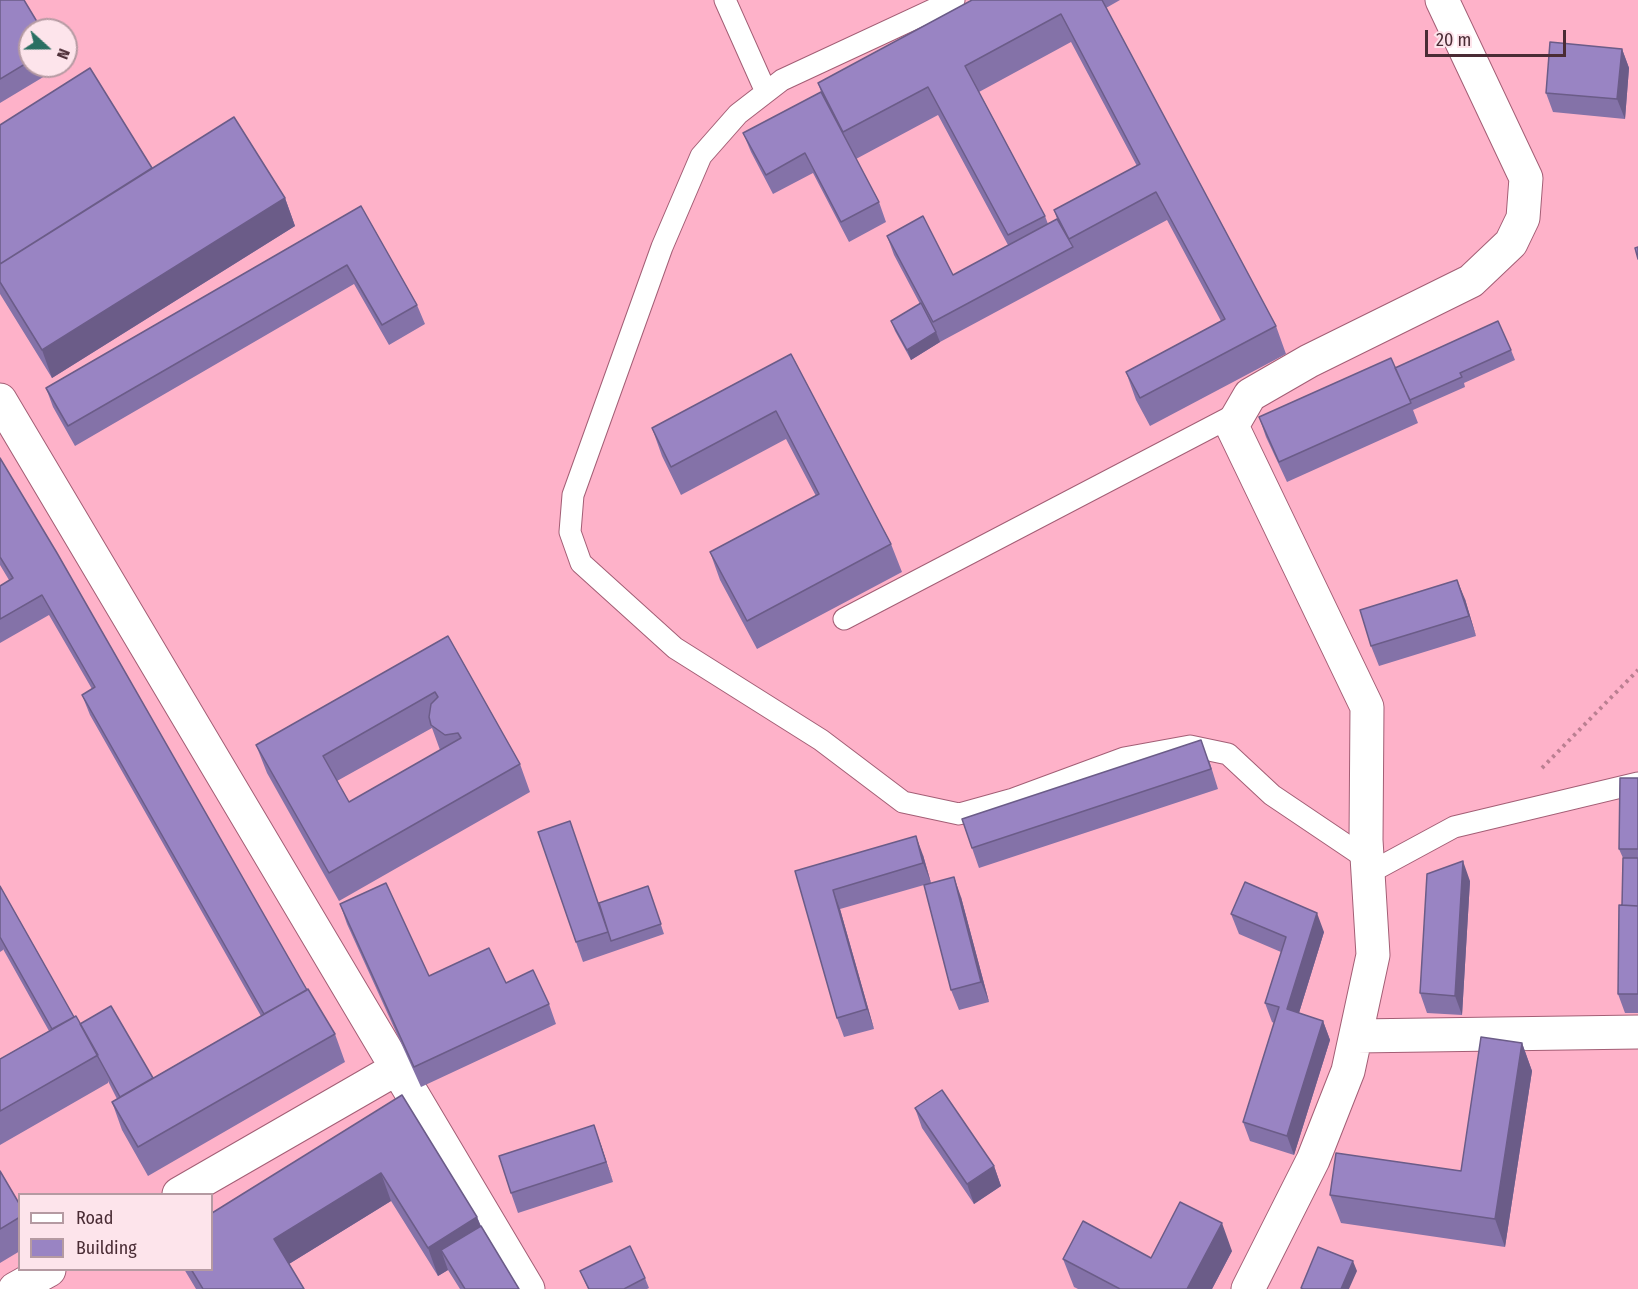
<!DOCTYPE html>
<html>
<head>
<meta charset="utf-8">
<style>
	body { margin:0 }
	#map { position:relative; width:1638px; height:1289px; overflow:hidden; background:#feb2c9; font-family:"Fira Sans Condensed",sans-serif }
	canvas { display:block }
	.legend { position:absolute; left:18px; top:1193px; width:195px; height:78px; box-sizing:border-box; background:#fde4eb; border:2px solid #b59aa2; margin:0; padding:8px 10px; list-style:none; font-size:18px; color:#4a2c35 }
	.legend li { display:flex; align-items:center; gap:12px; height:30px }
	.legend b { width:30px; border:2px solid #b59aa2 }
	.north { position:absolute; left:18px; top:18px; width:60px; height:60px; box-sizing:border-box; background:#fde4eb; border:2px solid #b59aa2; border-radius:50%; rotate:111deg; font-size:16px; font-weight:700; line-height:24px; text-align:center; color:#4a2c35 }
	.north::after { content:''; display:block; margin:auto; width:21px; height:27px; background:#2a6f62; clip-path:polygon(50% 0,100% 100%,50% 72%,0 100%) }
	.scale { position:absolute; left:1425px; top:30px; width:141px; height:27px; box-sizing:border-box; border:3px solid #4a2c35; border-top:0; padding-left:8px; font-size:18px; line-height:21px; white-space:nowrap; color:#4a2c35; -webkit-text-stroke:4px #fde4eb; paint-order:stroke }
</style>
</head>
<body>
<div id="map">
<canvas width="1638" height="1289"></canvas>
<ul class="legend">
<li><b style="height:8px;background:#fff"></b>Road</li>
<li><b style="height:16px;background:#9984c3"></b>Building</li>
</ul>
<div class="north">N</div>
<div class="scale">20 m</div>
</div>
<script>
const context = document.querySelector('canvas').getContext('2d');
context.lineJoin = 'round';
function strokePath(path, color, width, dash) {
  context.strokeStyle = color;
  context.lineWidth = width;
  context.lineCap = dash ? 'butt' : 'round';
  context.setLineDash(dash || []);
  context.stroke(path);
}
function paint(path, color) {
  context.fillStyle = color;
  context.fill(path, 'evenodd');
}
const path = new Path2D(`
	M1542 768 1638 670`);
const service = new Path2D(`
	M725 0 766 92
	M954 0 782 80 738 114 701 156 662 247 573 495 570 532 581 563 675 648 821 740 903 802 959 814 1013 799 1124 758 1190 746 1228 754 1272 795 1367 859
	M844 619 1240 412
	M1369 873 1454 827 1638 783`);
const minor = new Path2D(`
	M0 400 528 1289
	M1357 1036 1638 1032
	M179 1194 396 1069
	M15 1289 49 1270
	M1248 1289 1313 1160 1348 1071 1373 955 1366 840 1367 707 1232 426 1250 395 1309 361 1471 281 1511 243 1523 218 1526 178 1442 0`);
const wall = new Path2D(`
	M0 0 30 30V66H59L60 67 0 103Z
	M972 0H1120L1106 8 1276 326 1286 354 1150 426 1136 400 1126 372 1221 321 1167 220 940 342 911 360 895 331 891 321 920 304 894 255 887 236 953 275 1008 245 938 115 856 159 879 202 886 222 849 242 813 173 773 194 751 152 743 133 821 92 818 83ZM1071 42 1137 166 1054 210 1057 219 1048 224 1045 216 979 92Z
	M1622 49 1629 68 1625 119 1553 112 1546 93Z
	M0 125 152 168 285 198 295 226 52 378 0 294Z
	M361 206 417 305 425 324 389 345 354 284 75 446 53 407 46 388Z
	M1511 350 1515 360 1464 383 1465 387 1413 410 1418 423 1287 482 1266 437 1259 417 1395 368Z
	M791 354 891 544 902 572 757 649 720 580 710 552 816 496 786 439 681 495 662 456 652 428Z
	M0 458 307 990 335 1034 345 1062 148 1176 122 1130 112 1102 117 1099 108 1081V1083L0 1145V1059L49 1031 3 949V950L0 952V886L74 1017 80 1024 153 1078 261 1016 90 715 82 695 92 689 49 615 0 643V586L9 580 0 565Z
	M1465 599 1476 636 1379 666 1371 646Z
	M448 636 520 764 530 792 339 901 267 773 256 745ZM432 728 440 750 349 802 337 781Z
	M1209 760 1218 789 979 868 972 848Z
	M1638 778V1013H1625L1618 994 1622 905 1623 858 1619 849Z
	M570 821 604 921 648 886 664 934 583 962 576 942Z
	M923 855 931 883 840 909 874 1029 844 1037 837 1018 795 871Z
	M1470 881 1462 1015 1427 1013 1420 993Z
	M961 897 989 1002 959 1010 951 990Z
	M340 904 429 976 506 983 549 1004 556 1024 421 1087 347 924Z
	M1231 914 1324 932 1299 1013 1323 1021 1330 1040 1294 1155 1250 1141 1243 1122 1274 1023 1272 1022 1265 1003 1281 952 1239 934Z
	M1522 1043 1532 1071 1505 1247 1341 1223 1330 1195 1461 1171Z
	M402 1095 477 1217 481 1226 519 1289H460L448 1270 438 1276 391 1201 289 1264 304 1289H196L184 1269H212Z
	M915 1108 994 1166 1001 1186 974 1204 922 1128Z
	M601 1145 613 1182 518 1213 511 1193Z
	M0 1171 20 1205V1251L0 1263Z
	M1232 1251 1212 1289H1078L1074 1287 1063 1259 1151 1258Z
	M580 1271 645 1278 649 1288 647 1289H588Z`);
const shadedWall = new Path2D(`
	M1622 49 1629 68 1625 119 1617 99Z
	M285 198 295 226 52 378 42 350Z
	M936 332 940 342 911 360 907 350Z
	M1457 580 1465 599 1476 636 1469 616Z
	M916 836 923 855 931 883 923 863Z
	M1463 861 1470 881 1462 1015 1455 996Z
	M954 877 961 897 989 1002 981 982Z
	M833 890 840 909 874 1029 867 1009Z
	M1317 913 1324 932 1294 1029 1287 1009Z
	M1323 1021 1330 1040 1294 1155 1287 1136Z
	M1522 1043 1532 1071 1505 1247 1495 1219Z
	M594 1125 601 1145 613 1182 606 1162Z
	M994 1166 1001 1186 974 1204 967 1184Z
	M381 1173 391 1201 284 1267 274 1239Z
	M477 1217 488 1245 441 1250 448 1270 438 1276 428 1248Z
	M1222 1223 1232 1251 1212 1289H1187Z
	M1353 1261 1357 1271 1349 1289H1341Z`);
const building = new Path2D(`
	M0 0H24L42 30H30V61L0 79Z
	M972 0H1102L1276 326 1140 398 1126 372 1225 319 1156 192 1069 239 1054 210 1140 164 1061 14 965 66 1045 216 1008 235 928 87 843 132 818 83Z
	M1550 42 1622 49 1617 99 1546 93Z
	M90 68 152 168 0 264V125Z
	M821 92 879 202 841 222 805 153 766 175 743 133Z
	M234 117 285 198 42 350 0 282V264Z
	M361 206 417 305 382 325 347 265 68 426 46 388Z
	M923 216 953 275 1057 219 1073 247 933 322 887 236Z
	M1638 247V259L1635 248Z
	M921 303 936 332 907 350 891 321Z
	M1498 321 1511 350 1460 373 1462 377 1410 400 1395 368Z
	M791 354 891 544 747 621 710 552 819 494 776 411 671 467 652 428Z
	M1391 358 1411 403 1279 462 1259 417Z
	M0 458 57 553 307 990 264 1014 82 695 95 687 42 595 0 619V586L13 578 0 557Z
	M1457 580 1469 616 1371 646 1360 610Z
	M448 636 520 764 329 873 256 745ZM435 692 438 697 431 704 429 717 431 725 445 735 458 733 461 738 349 802 323 756Z
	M1201 740 1211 769 972 848 962 819Z
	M1620 778H1638V849H1619Z
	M570 821 608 932 576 942 538 832Z
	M916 836 923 863 833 890 867 1009 837 1018 795 871Z
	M1623 858H1638V906L1622 905Z
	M1463 861 1455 996 1420 993 1427 874Z
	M954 877 981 982 951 990 924 885Z
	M1245 882 1317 913 1287 1009 1323 1021 1287 1136 1243 1122 1279 1007 1265 1003 1286 937 1231 914Z
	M386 883 429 976 489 948 506 983 533 970 549 1004 414 1067 340 904Z
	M0 886 74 1017 52 1029 0 937Z
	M648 886 661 924 611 941 599 903Z
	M1619 905 1638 906V994H1618Z
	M308 989 335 1034 138 1147 112 1102Z
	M111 1006 153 1078 120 1097 80 1024Z
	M76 1016 98 1055 0 1111V1059Z
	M1481 1037 1522 1043 1495 1219 1330 1195 1336 1153 1461 1171Z
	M942 1090 994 1166 967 1184 915 1108Z
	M402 1095 477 1217 428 1248 381 1173 274 1239 304 1289H203L191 1269H212V1213Z
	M594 1125 606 1162 511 1193 499 1156Z
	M0 1171 20 1205V1217L0 1229Z
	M1180 1202 1222 1223 1187 1289H1120L1063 1259 1083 1221 1151 1258Z
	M481 1226 519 1289H465L441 1250Z
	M630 1246 645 1278 624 1289H589L580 1271Z
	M1318 1247 1353 1261 1341 1289H1303L1301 1288Z`);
strokePath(service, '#a35e75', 23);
strokePath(minor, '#a35e75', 35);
strokePath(path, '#ba7f91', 4, [3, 4.5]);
strokePath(service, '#fff', 21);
strokePath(minor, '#fff', 33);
paint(wall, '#8472a8');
paint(shadedWall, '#6b5c88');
paint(building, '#9984c3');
strokePath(building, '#6b5c88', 1.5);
</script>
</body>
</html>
